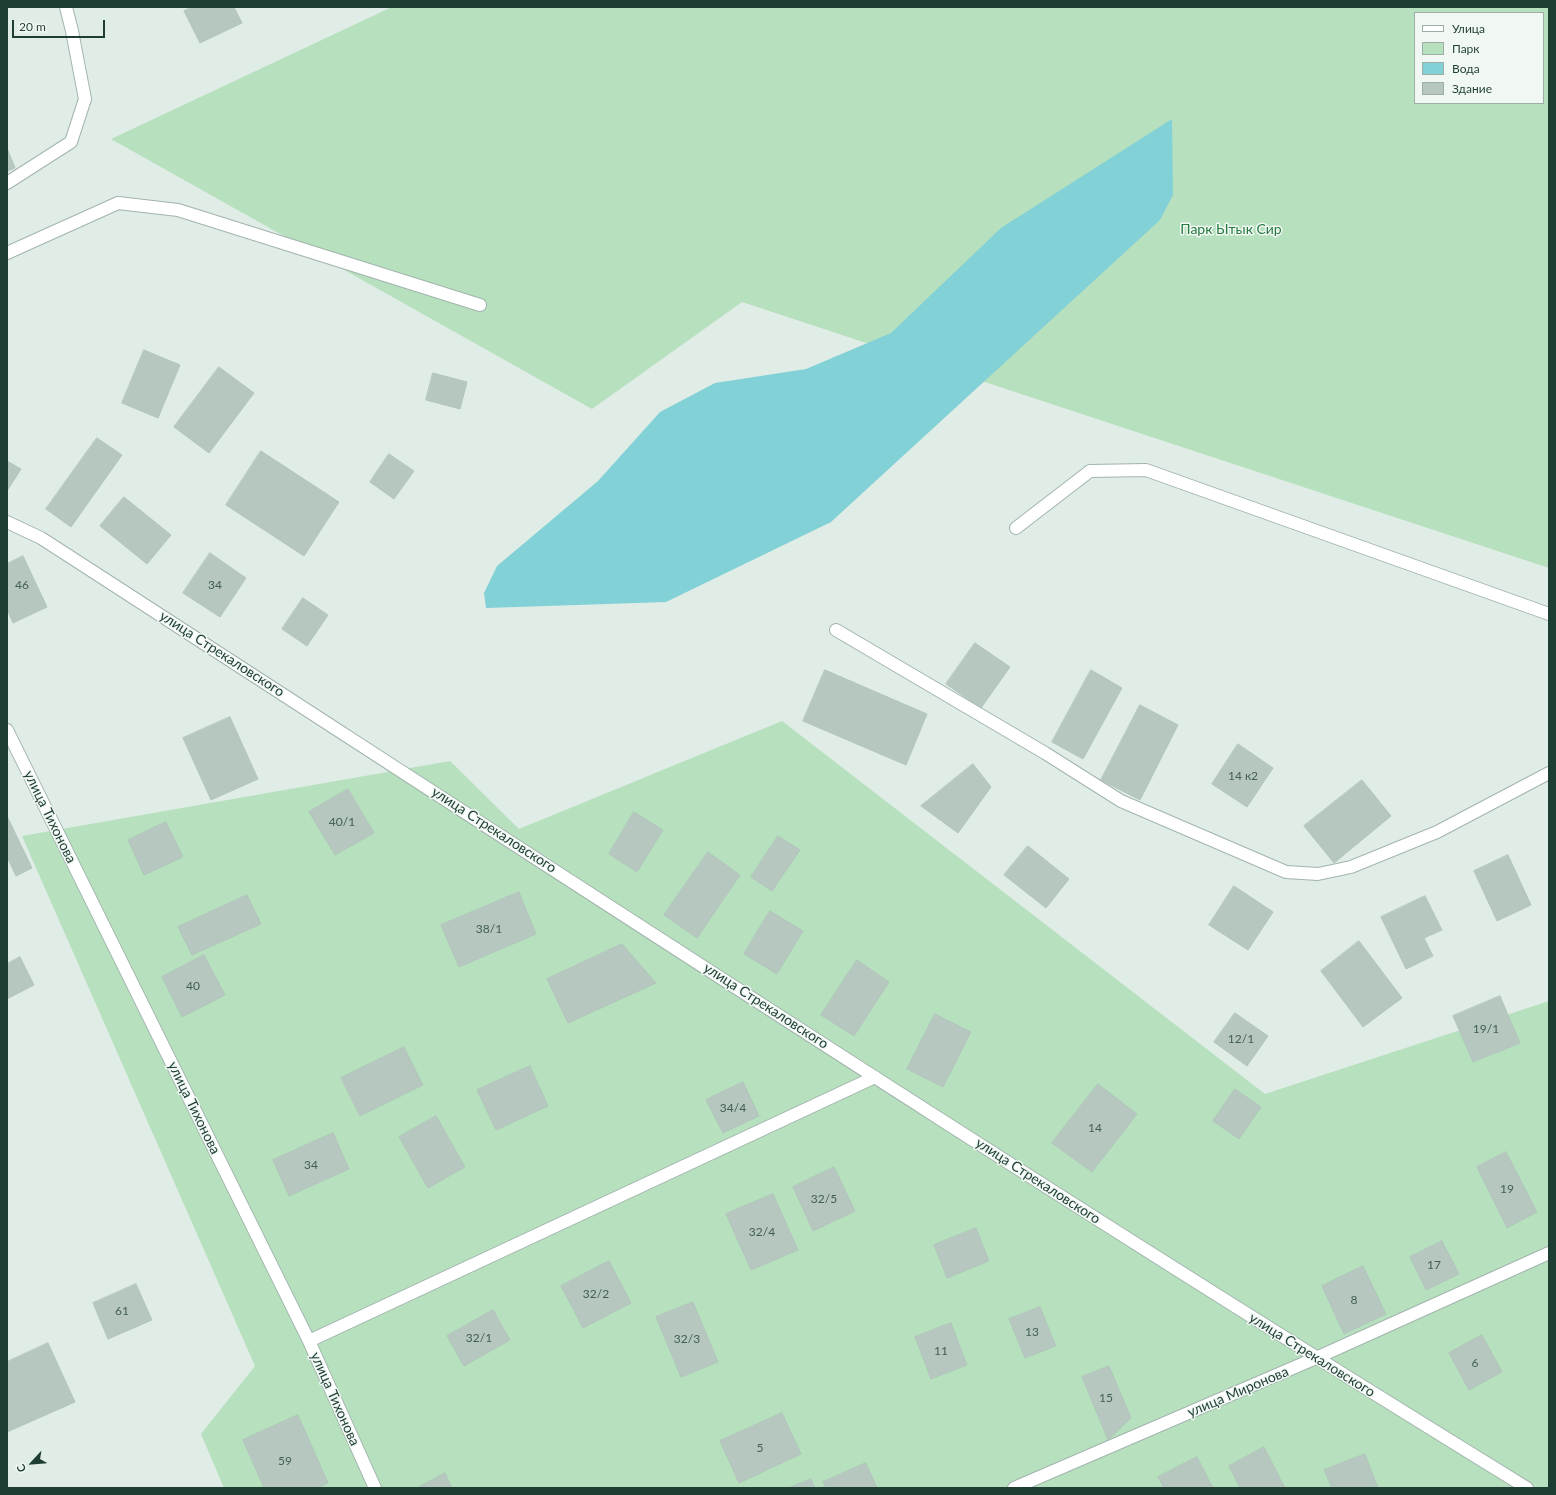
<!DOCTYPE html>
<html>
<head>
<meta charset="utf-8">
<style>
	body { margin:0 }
	#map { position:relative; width:1556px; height:1495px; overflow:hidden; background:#e0ece6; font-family:Lato,sans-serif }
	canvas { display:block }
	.frame { position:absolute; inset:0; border:8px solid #1f3e33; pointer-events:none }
	.legend { position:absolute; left:1414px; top:12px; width:130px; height:92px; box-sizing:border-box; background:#f1f8f4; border:1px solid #9daea7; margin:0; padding:5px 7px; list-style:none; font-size:12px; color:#1f3e33 }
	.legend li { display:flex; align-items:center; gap:8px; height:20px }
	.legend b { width:20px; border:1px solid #9daea7 }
	.north { position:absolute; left:12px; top:1443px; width:40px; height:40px; -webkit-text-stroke:3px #f1f8f4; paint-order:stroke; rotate:244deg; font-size:11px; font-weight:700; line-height:16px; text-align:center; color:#1f3e33 }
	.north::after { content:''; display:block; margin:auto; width:14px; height:18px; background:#1f3e33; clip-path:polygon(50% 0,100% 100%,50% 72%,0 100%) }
	.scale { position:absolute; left:12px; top:20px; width:93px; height:18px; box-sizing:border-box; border:2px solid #1f3e33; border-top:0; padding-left:5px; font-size:12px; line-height:14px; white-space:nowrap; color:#1f3e33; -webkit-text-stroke:3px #f1f8f4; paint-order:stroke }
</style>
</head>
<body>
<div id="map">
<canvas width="1556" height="1495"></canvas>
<div class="frame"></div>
<ul class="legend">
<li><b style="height:5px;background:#fff"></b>Улица</li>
<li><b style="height:11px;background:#b6e0be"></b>Парк</li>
<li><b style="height:11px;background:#82d1d7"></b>Вода</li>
<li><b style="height:11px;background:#b5c7be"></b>Здание</li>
</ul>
<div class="north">С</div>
<div class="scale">20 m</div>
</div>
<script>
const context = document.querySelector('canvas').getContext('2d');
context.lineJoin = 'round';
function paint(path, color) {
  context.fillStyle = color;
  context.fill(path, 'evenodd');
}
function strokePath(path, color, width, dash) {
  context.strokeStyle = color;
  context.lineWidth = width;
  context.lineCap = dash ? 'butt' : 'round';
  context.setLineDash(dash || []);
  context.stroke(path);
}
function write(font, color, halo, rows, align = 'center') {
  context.font = font + ' Lato,sans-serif';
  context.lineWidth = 3;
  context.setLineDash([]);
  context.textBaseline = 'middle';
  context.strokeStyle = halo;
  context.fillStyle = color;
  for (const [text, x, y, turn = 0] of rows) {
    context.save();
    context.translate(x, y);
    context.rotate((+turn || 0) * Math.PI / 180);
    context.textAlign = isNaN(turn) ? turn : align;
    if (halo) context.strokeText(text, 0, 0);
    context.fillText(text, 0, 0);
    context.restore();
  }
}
const green = new Path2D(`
	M392 7H1549V568L742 302 592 409 111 139ZM1415 13H1543V103H1415Z
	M782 721 1265 1094 1549 1001V1488H224L201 1434 255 1366 22 836 450 761 519 829Z`);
const water = new Path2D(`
	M1172 119 1173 195 1160 220 831 522 666 602 486 608 484 593 497 566 598 481 660 412 715 383 806 369 891 333 1001 228Z`);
const building = new Path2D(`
	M193 7H234L242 23 200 43 184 11Z
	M7 148 15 168 7 171Z
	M144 350 180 365 158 418 122 403Z
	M219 367 254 393 209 453 174 427Z
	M433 373 467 382 460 409 426 400Z
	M97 438 122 455 71 527 46 509Z
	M261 451 339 502 304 556 226 505Z
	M389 454 414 471 394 499 370 482Z
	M7 461 21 469 7 491Z
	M124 497 171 535 147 564 100 526Z
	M210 553 246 578 220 617 183 593Z
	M23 556 47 607 13 623 7 609V564Z
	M303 598 328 615 307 646 282 629Z
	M975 643 1010 667 981 708 946 684Z
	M825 670 927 714 906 765 803 721Z
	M1091 670 1122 688 1083 759 1052 742Z
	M1140 705 1178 725 1140 800 1101 780Z
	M230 717 258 779 211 800 183 738Z
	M1238 744 1273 768 1247 807 1212 784Z
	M973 764 991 787 958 833 921 806Z
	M1362 780 1391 816 1334 863 1304 826Z
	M348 789 374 833 335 855 309 812Z
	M634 812 663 830 637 872 609 854Z
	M7 816 32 868 16 876 7 857Z
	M166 822 183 857 144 875 128 840Z
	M778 836 800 850 772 891 751 877Z
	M1028 846 1069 879 1046 908 1004 875Z
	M708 852 740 875 697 938 664 915Z
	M1508 855 1531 905 1497 921 1474 871Z
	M1234 886 1273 912 1248 950 1209 925Z
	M519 892 536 934 459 967 441 925Z
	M247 895 261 924 192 955 178 927Z
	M1425 896 1442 930 1424 938 1433 956 1406 969 1381 917Z
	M770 911 803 931 777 974 744 954Z
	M1359 941 1402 998 1363 1027 1321 971Z
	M622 944 656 983 568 1023 547 979Z
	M204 955 225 995 182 1017 162 977Z
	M20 957 34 985 7 999V964Z
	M857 960 889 982 854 1036 821 1015Z
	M1500 996 1520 1043 1473 1062 1453 1016Z
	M1235 1013 1268 1036 1247 1066 1214 1042Z
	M935 1014 971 1032 943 1087 907 1069Z
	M404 1047 423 1085 360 1116 341 1078Z
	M530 1066 548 1106 496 1130 477 1090Z
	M743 1082 759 1116 723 1133 706 1100Z
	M1098 1084 1137 1114 1092 1172 1052 1143Z
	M1235 1089 1261 1107 1239 1139 1213 1121Z
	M436 1116 465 1167 428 1188 399 1137Z
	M333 1133 349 1169 289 1196 273 1160Z
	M1506 1152 1537 1212 1507 1228 1477 1167Z
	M834 1167 855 1211 813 1231 793 1187Z
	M773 1194 798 1250 751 1270 726 1214Z
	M976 1228 989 1261 947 1278 934 1245Z
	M1442 1241 1459 1274 1426 1290 1410 1257Z
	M609 1261 631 1303 583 1328 561 1286Z
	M1363 1266 1386 1314 1344 1334 1322 1286Z
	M136 1284 152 1320 108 1339 93 1303Z
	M693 1302 718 1362 681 1377 656 1317Z
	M1040 1307 1056 1346 1025 1358 1009 1319Z
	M493 1310 510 1340 464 1366 447 1336Z
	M951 1323 967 1365 931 1379 915 1337Z
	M1482 1335 1502 1372 1469 1390 1449 1353Z
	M48 1343 75 1402 7 1432V1362Z
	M1109 1366 1131 1418 1108 1440 1082 1377Z
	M782 1413 801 1454 739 1483 720 1441Z
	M298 1415 328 1483 317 1488H264L243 1440Z
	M1264 1447 1285 1488H1240L1229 1466Z
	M1365 1454 1378 1488H1332L1324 1470Z
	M1197 1457 1213 1488H1164L1158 1477Z
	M866 1463 877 1488H826L823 1482Z
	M445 1473 452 1488H417Z
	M811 1479 815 1488H789Z`);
const street = new Path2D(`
	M7 183 71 142 85 99 72 31 66 7
	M7 253 118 203 178 210 480 305
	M7 522 41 538C535 857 1026 1180 1527 1488
	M1016 528 1090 471 1146 470 1549 614
	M836 630 1045 753 1121 801 1286 872 1318 874 1351 867 1437 832 1549 773
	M7 730 309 1341 375 1488
	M309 1341 875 1077
	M1014 1488 1316 1358 1549 1253`);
const numberNames = [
	["46",22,585],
	["34",215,585],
	["14 к2",1243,776],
	["40/1",342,822],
	["38/1",489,929],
	["40",193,986],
	["19/1",1486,1029],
	["12/1",1241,1039],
	["34/4",733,1108],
	["14",1095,1128],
	["34",311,1165],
	["19",1507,1189],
	["32/5",824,1199],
	["32/4",762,1232],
	["17",1434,1265],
	["32/2",596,1294],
	["8",1354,1300],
	["61",122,1311],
	["13",1032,1332],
	["32/1",479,1338],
	["32/3",687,1339],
	["11",941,1351],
	["6",1475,1363],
	["15",1106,1398],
	["5",760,1448],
	["59",285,1461]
];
const parkNames = [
	["Парк Ытык Сир",1231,229]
];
const streetNames = [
	["улица Стрекаловского",222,654,33],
	["улица Тихонова",50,817,64],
	["улица Стрекаловского",494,830,33],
	["улица Стрекаловского",766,1006,33],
	["улица Тихонова",194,1108,64],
	["улица Стрекаловского",1038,1181,33],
	["улица Стрекаловского",1312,1355,32],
	["улица Миронова",1238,1392,-23],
	["улица Тихонова",335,1399,66]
];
paint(green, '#b6e0be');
paint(water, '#82d1d7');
paint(building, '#b5c7be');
strokePath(building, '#b2c6bc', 1);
strokePath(street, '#a2b4ad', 14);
strokePath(street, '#fff', 12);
write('12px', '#446056', null, numberNames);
write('14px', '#25793f', '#f1f8f4', parkNames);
write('14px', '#1f3e33', '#f1f8f4', streetNames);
</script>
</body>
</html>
